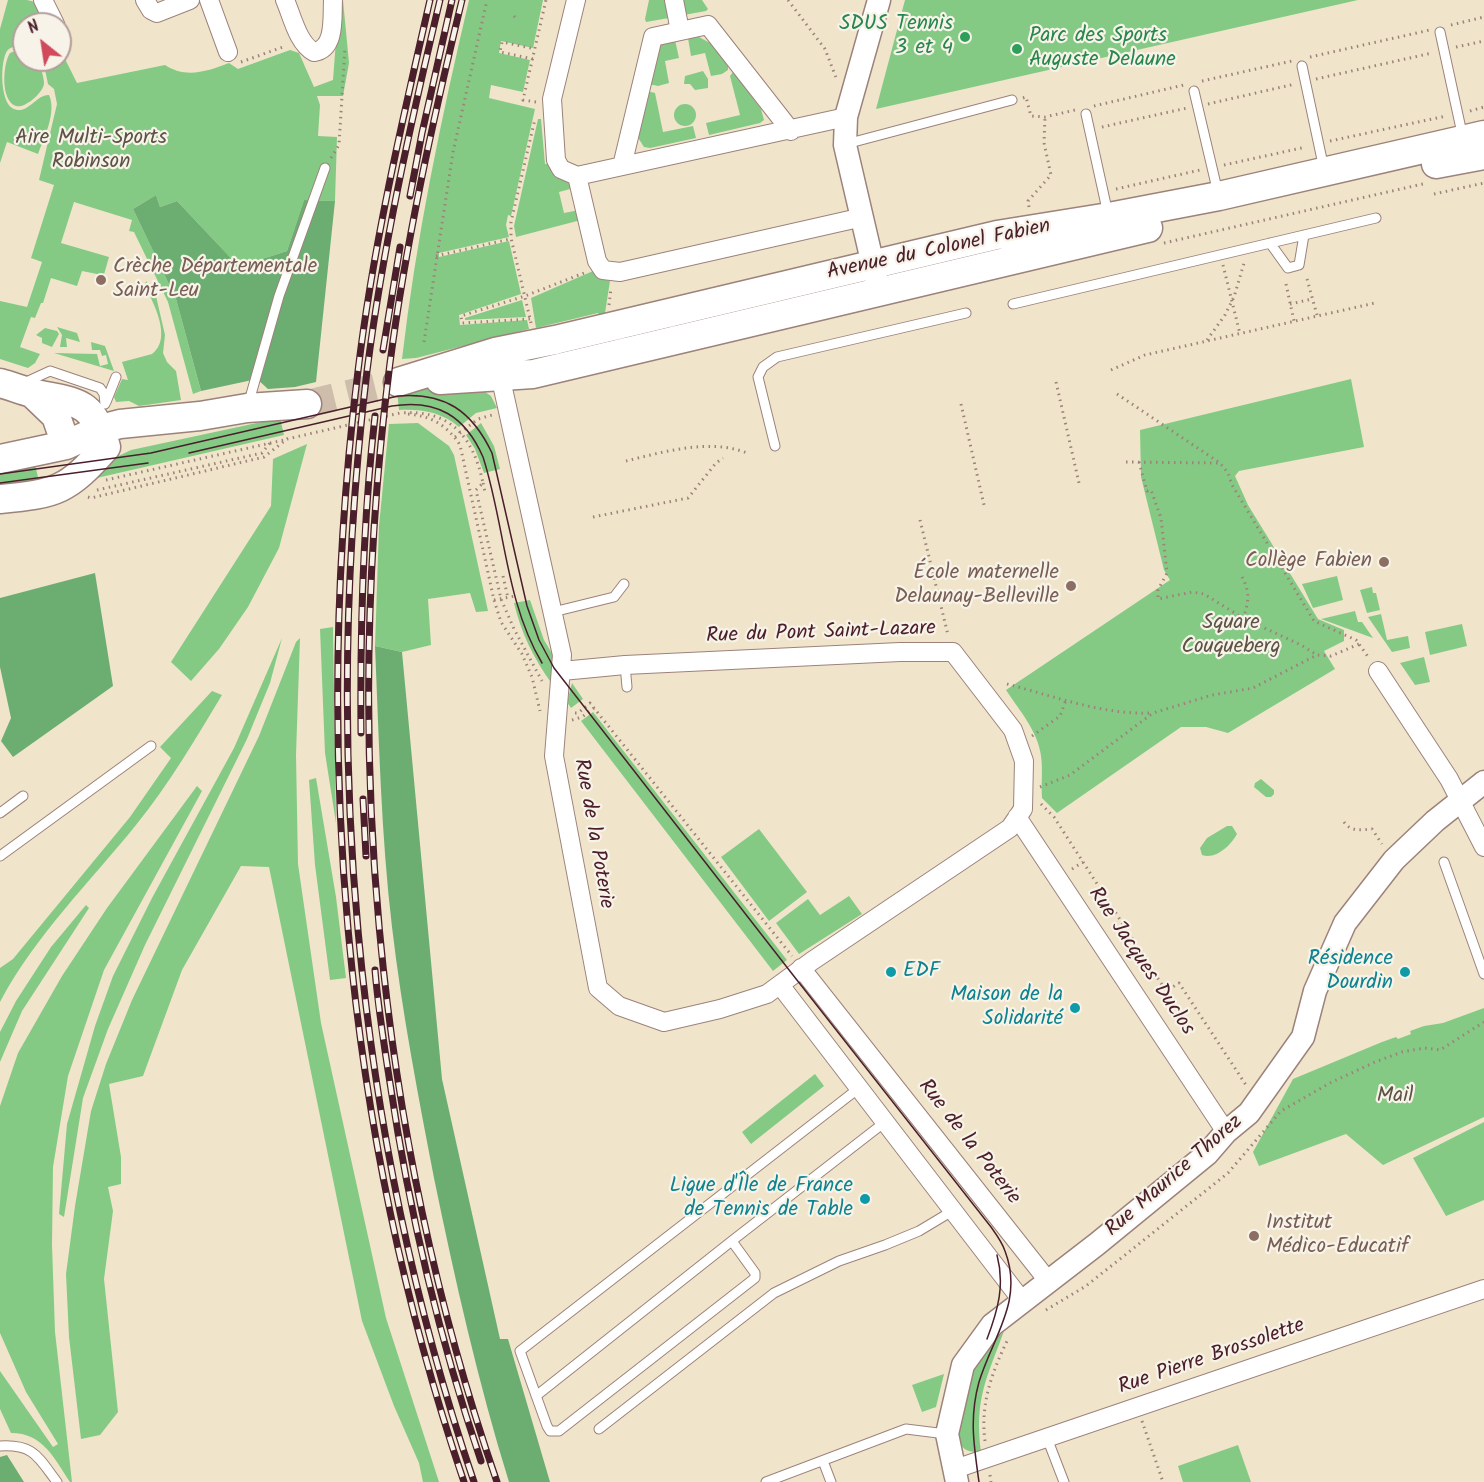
<!DOCTYPE html>
<html>
<head>
<meta charset="utf-8">
<style>
	body { margin:0 }
	#map { position:relative; width:1484px; height:1482px; overflow:hidden; background:#f0e5cb; font-family:Kalam,sans-serif }
	canvas { display:block }
	.north { position:absolute; left:12px; top:12px; width:60px; height:60px; box-sizing:border-box; background:#f7f3e8; border:2px solid #b29e9c; border-radius:50%; rotate:330deg; font-size:16px; font-weight:700; line-height:24px; text-align:center; color:#4a1f2b }
	.north::after { content:''; display:block; margin:auto; width:21px; height:27px; background:#d1495b; clip-path:polygon(50% 0,100% 100%,50% 72%,0 100%) }
</style>
</head>
<body>
<div id="map">
<canvas width="1484" height="1482"></canvas>
<div class="north">N</div>
</div>
<script>
const context = document.querySelector('canvas').getContext('2d');
context.lineJoin = 'round';
function paint(path, color) {
  context.fillStyle = color;
  context.fill(path, 'evenodd');
}
function strokePath(path, color, width, dash) {
  context.strokeStyle = color;
  context.lineWidth = width;
  context.lineCap = dash ? 'butt' : 'round';
  context.setLineDash(dash || []);
  context.stroke(path);
}
function write(font, color, halo, rows, align = 'center') {
  context.font = font + ' Kalam,sans-serif';
  context.lineWidth = 4.5;
  context.setLineDash([]);
  context.textBaseline = 'middle';
  context.strokeStyle = halo;
  context.fillStyle = color;
  for (const [text, x, y, turn = 0] of rows) {
    context.save();
    context.translate(x, y);
    context.rotate((+turn || 0) * Math.PI / 180);
    context.textAlign = isNaN(turn) ? turn : align;
    if (halo) context.strokeText(text, 0, 0);
    context.fillText(text, 0, 0);
    context.restore();
  }
}
const green = new Path2D(`
	M8 0H27L35 2 46 24H24V46C18 46 11 46 7 51 0 62 0 100 12 108 27 117 36 94 49 95 57 112 44 138 38 154L7 142 0 163V29Z
	M339 0H343L349 63 343 96H317L320 105 318 136 337 137 335 201 304 200 287 251 259 260 247 275 177 201 160 207 156 195 133 209 176 299 201 391 193 394 168 302 134 232 129 231 132 220 74 202 61 243 109 257 103 278 97 276V274L82 271 77 286 51 278 43 303H41L35 318 31 317 20 347 40 354 35 363 28 368 0 359V301L27 307 42 262 31 258 54 185 39 180 57 104 54 89 48 84 43 60H60V49L77 83 165 65C186 79 208 71 229 63L238 69 290 50 299 53 314 87 333 80Z
	M469 0H543L533 48 501 41 499 53 530 60 523 92 491 85 489 98 535 109 511 216 508 215 506 225 509 237 439 253V257L509 241 521 294 459 315 460 325 527 320 529 329 416 358 402 359C416 238 441 119 469 0Z
	M649 0H670L669 18 646 22 645 19Z
	M677 0H702L708 9 706 11 684 15Z
	M905 0H1358L876 109Z
	M699 37 710 43 728 66V70L722 74 711 76 705 53 691 56 688 38Z
	M675 40 679 58 665 61 669 83 658 86 649 84 658 46 665 42Z
	M20 49H24V60H38C40 67 44 76 44 83 44 92 25 109 16 106 0 101 3 63 10 53Z
	M703 71 708 79V88L695 90 690 84H684L685 76Z
	M733 72 761 109 764 120 760 123 709 135 706 123 740 115 730 76Z
	M647 91 655 93 663 132 693 126 696 138 650 148 644 147 637 136Z
	M674 115a11 11 0 1 1 22 0a11 11 0 1 1-22 0Z
	M538 119H541L545 164H551L574 188 559 192 564 213 579 210 581 220 516 237 514 226Z
	M593 271 602 279 610 281 605 313 599 315 598 313 536 328 531 298Z
	M146 281 156 296 165 335 163 353 167 362 176 371 181 400 139 406 129 401 116 402 114 397 122 379 128 380 122 362 152 354C173 338 153 303 145 285Z
	M522 300 526 317 465 320V318Z
	M57 327 77 333 80 342 66 338 67 347H60L62 335Z
	M45 328 57 331 59 334 52 347 42 343V338L36 335Z
	M91 342 105 346 114 371 54 353 97 354 100 366 108 364 106 355 102 356 100 350H92Z
	M1351 379 1364 447 1239 471 1235 476 1248 505 1318 619 1344 630V641L1324 651 1335 669 1228 733 1206 727H1181L1057 813 1042 798C1041 784 1043 769 1041 756 1038 731 1019 710 1006 690L1170 580 1164 570 1141 477 1140 430Z
	M413 387 479 388 491 396 497 408 476 413 459 427C441 412 422 409 399 410L397 391Z
	M280 418 284 435 88 480 108 461 131 450Z
	M418 423 449 446 454 455 488 611 476 612 470 593 428 599 431 645 402 652 375 646 379 526 389 424Z
	M481 423 494 446 500 469 484 473 475 449 466 435Z
	M307 444 279 548 248 607 219 649 191 681 171 662 271 506 273 459Z
	M34 460 40 486 0 490V468Z
	M1337 576 1343 600 1313 608 1302 584Z
	M1372 587 1373 593H1376L1380 610 1367 613 1360 590Z
	M530 600 544 640 553 655 552 684C534 659 521 633 514 603Z
	M1355 611 1358 622H1362L1373 638 1321 619Z
	M1381 614 1387 640 1408 636 1410 648 1392 652 1368 617Z
	M1462 624 1467 646 1430 655 1425 632Z
	M333 627 336 823 325 753 320 629Z
	M282 638 270 683 247 739 145 945 108 1029 83 1098 64 1217 59 1214 67 1124 95 1026 113 976 152 898 234 748Z
	M300 638 296 755 298 864 321 1023 386 1318 439 1482H423L419 1463 394 1406 362 1321 269 867 241 866 182 970 143 1076 109 1084 121 1157V1184L108 1187 113 1211 104 1279 118 1412 100 1435 81 1439 69 1337 66 1274 75 1206 91 1111 106 1064 132 1000 259 736 296 642Z
	M1424 657 1430 682 1415 685 1400 663Z
	M572 683 583 699 571 708 567 702Z
	M212 691 222 695C195 740 169 784 136 825 90 882 35 936 0 1002V968L13 959 130 817 171 758 160 747Z
	M593 712 787 960 773 971 581 721Z
	M316 778 336 897 346 978 330 980 315 865 309 780Z
	M1261 779 1274 790V794L1271 797H1266L1254 787 1255 783Z
	M197 786 202 791 104 970 68 1076 53 1167 52 1245 55 1332 72 1482H70C54 1458 43 1433 11 1433L0 1409V1371L53 1447 58 1444 26 1392 0 1333V1106L18 1053 62 976 107 908Z
	M1227 826H1232L1237 834C1231 845 1216 860 1202 855L1200 848 1207 838Z
	M759 829 807 892 769 921 721 857Z
	M849 896 862 914 799 954 776 923 808 899 820 915Z
	M86 905 89 908 22 1011 0 1062V1032L16 1001 51 947Z
	M1484 1008V1117L1383 1165 1346 1134 1259 1166 1253 1152 1293 1079 1382 1042 1396 1037 1398 1039 1411 1034 1410 1031 1424 1026 1443 1023Z
	M815 1074 824 1086 751 1144 742 1132Z
	M1484 1122V1200L1446 1216 1413 1158Z
	M1004 1331C987 1378 974 1399 981 1452 948 1455 960 1422 963 1403 965 1394 965 1383 969 1375 978 1359 991 1343 1004 1331Z
	M944 1374 936 1407 922 1412 912 1385Z
	M1238 1445 1251 1482H1183L1178 1466Z`);
const forest = new Path2D(`
	M156 195 160 207 177 201 247 275 259 260 287 251 304 200 335 201 316 382 295 387 268 389 257 379 201 391 176 299 133 209Z
	M95 573 113 686 13 757 1 741 11 718 0 667V598Z
	M375 646 402 652 442 1079 500 1339H508L550 1482H509C478 1382 455 1280 434 1178 418 1095 402 1012 392 927 381 834 379 740 375 646Z
	M7 1455 24 1482H0V1457Z`);
const primaryTunnel = new Path2D(`
	M307 404 398 382`);
const path = new Path2D(`
	M788 0 825 49 837 80
	M514 16 517 20
	M1451 25 1484 17
	M1456 47 1484 41
	M1310 57 1430 30
	M533 59 500 52 502 42 535 49
	M241 62 286 46
	M1316 79 1432 53
	M1202 81 1292 61
	M1023 98 1026 97 1031 116 1045 117 1075 110
	M536 102 523 100 546 0
	M1208 104 1295 84
	M1094 106 1184 85
	M1470 111 1484 107
	M1102 127 1187 108
	M1330 141 1446 116
	M331 158 339 145 345 47
	M1224 165 1306 147
	M1116 189 1200 170
	M1434 194 1484 183
	M1029 207 1028 201 1051 175 1044 143 1045 117
	M1164 243 1427 183
	M436 256 510 239
	M1223 265 1240 334
	M1307 279 1317 315
	M1286 284 1294 321
	M1290 304 1312 299
	M609 305 611 288
	M530 319 462 323 461 316 525 296 584 273
	M531 323 511 238V222L535 119
	M1207 340 1225 315 1234 297 1244 263
	M424 342 453 152 487 0
	M1111 370 1145 355 1375 303
	M1056 382 1079 483
	M1117 394 1220 463 1228 473 1232 485 1314 621 1356 640 1369 658
	M961 404 984 505
	M408 414C431 416 447 425 460 445L494 600 501 622 522 654 532 677 540 711
	M455 437 478 419 492 415
	M626 461C663 452 710 438 747 453
	M1126 462 1220 463
	M1139 462 1147 491 1151 490 1161 518 1167 573 1158 590V599L1192 592 1204 594 1243 618 1301 645 1317 655
	M106 480 284 440
	M483 483 485 492
	M97 490 262 453 270 443
	M88 497 91 498 264 457 287 439 400 413C450 409 473 436 483 483L476 490 501 599 514 629 542 681
	M593 517 688 498 716 463 723 458
	M920 520 948 635
	M503 576 508 598
	M1242 577C1250 591 1249 603 1243 618
	M494 600 515 596
	M1007 684C1054 696 1102 715 1151 713
	M575 713H578L590 703 792 956
	M572 720 582 717 594 708
	M1032 736 1060 716 1066 700
	M1040 787 1070 775 1153 713 1212 695 1253 688 1317 655 1331 656 1359 644
	M1041 804 1054 817 1166 991 1179 983 1246 1085
	M1344 822C1351 832 1361 830 1372 829L1382 844
	M1072 869 1083 862
	M1046 1310 1086 1286 1228 1173 1281 1111 1330 1083 1375 1062 1402 1052 1425 1048 1440 1050 1484 1022
	M1142 1421 1163 1482
	M985 1441C980 1404 992 1372 1008 1339
	M990 1475 991 1482`);
const service = new Path2D(`
	M1440 32 1463 138
	M1302 66 1324 169
	M1194 91 1218 193
	M1086 114 1108 214
	M846 144 1012 100
	M1270 243 1288 268 1299 265 1304 235
	M1013 304 1376 218
	M24 383 50 371 100 388 104 394 105 404
	M106 402 116 377
	M248 405 279 296 325 168
	M775 446 758 377 763 367 777 357 966 313
	M553 612 614 597 624 584
	M625 665 627 687
	M0 813 23 796
	M0 856 151 746
	M1444 862 1484 974
	M859 1088 520 1351 547 1426 550 1431H559L755 1278V1273L734 1244 733 1240 885 1122
	M536 1396 733 1240
	M599 1429 774 1293 839 1261 885 1245 919 1231 954 1210
	M1047 1438 1064 1482
	M0 1446C34 1444 38 1457 57 1482
	M823 1461 831 1482
	M766 1482 906 1429 946 1434`);
const minor = new Path2D(`
	M43 0 55 24
	M145 0 151 10 157 13 190 0
	M209 0 228 52
	M285 0C292 16 298 44 314 52 336 49 332 17 333 0
	M576 0 552 99 556 160 561 169 577 176
	M674 0 680 31
	M622 166 653 37 708 25 791 131
	M577 176 597 261 603 270 620 272 863 217
	M577 176 846 117
	M498 366 562 655 554 756 598 988 619 1006 664 1022 720 1009 767 994 812 961 1010 828 1023 809 1024 761 1013 730 953 652H900L625 665 562 671
	M1378 671 1449 779 1484 847
	M1017 817 1226 1132
	M801 968 1049 1282
	M780 985 1023 1302
	M955 1469 1484 1289`);
const tertiary = new Path2D(`
	M876 278 845 145 846 117 879 0
	M957 1482 947 1434 963 1365 992 1325 1097 1244 1207 1154 1226 1132 1249 1113 1303 1037 1315 991 1345 923 1394 860 1435 821 1484 782`);
const primary = new Path2D(`
	M1436 164 1484 155
	M440 380 533 374 1148 228
	M398 382 495 352 555 340 997 235 1109 217 1219 196 1484 135
	M0 383C11 386 21 390 32 393 74 403 92 397 106 447
	M32 393 56 416 66 445
	M0 459 66 445 101 429 120 424 200 416 247 408 307 404
	M0 499C57 494 68 490 106 447`);
const tram = new Path2D(`
	M189 453 392 406C437 399 465 416 483 457 505 525 505 601 542 663
	M0 474 151 453 398 396C445 392 472 411 492 453L527 606 539 640 554 668 793 975 991 1227C996 1234 1002 1242 1005 1251 1024 1301 993 1336 979 1382 969 1418 974 1446 979 1482
	M0 483 148 463
	M987 1339C998 1310 1005 1285 997 1255`);
const rail = new Path2D(`
	M430 0C402 122 373 246 358 371 312 742 343 1127 464 1482
	M440 0C411 122 383 246 367 371 322 743 353 1127 474 1482
	M462 0C433 120 406 241 390 363 342 737 374 1126 497 1482
	M410 196 422 133 452 0
	M383 350 400 247
	M361 733C360 627 363 521 375 416
	M363 799 366 856
	M375 970C378 1007 384 1045 390 1083 409 1211 439 1338 481 1461`);
const markers = [
	[965,37,6,"#2e9e5b"],
	[1017,49,6,"#2e9e5b"],
	[101,280,6,"#8d6e63"],
	[1384,562,6,"#8d6e63"],
	[1071,586,6,"#8d6e63"],
	[891,972,6,"#0f9aa8"],
	[1405,972,6,"#0f9aa8"],
	[1075,1008,6,"#0f9aa8"],
	[865,1199,6,"#0f9aa8"],
	[1254,1236,6,"#8d6e63"]
];
const leisureNames = [
	["SDUS Tennis",953,25],
	["3 et 4",953,49],
	["Parc des Sports",1029,37,"left"],
	["Auguste Delaune",1029,61,"left"]
];
const parkNames = [
	["Aire Multi-Sports",91,139],
	["Robinson",91,163],
	["Square",1231,624],
	["Couqueberg",1231,648],
	["Mail",1395,1097]
];
const streetNames = [
	["Avenue du Colonel Fabien",939,251,-12],
	["Rue du Pont Saint-Lazare",821,634,-2],
	["Rue de la Poterie",592,834,80],
	["Rue Jacques Duclos",1140,962,56],
	["Rue de la Poterie",968,1143,52],
	["Rue Maurice Thorez",1175,1177,-41],
	["Rue Pierre Brossolette",1212,1358,-19]
];
const educationNames = [
	["Crèche Départementale",113,268],
	["Saint-Leu",113,292],
	["Collège Fabien",1372,562,"right"],
	["École maternelle",1059,574,"right"],
	["Delaunay-Belleville",1059,598,"right"],
	["Institut",1266,1224],
	["Médico-Educatif",1266,1248]
];
const cultureNames = [
	["Résidence",1393,960],
	["Dourdin",1393,984],
	["EDF",903,972,"left"],
	["Maison de la",1063,996],
	["Solidarité",1063,1020],
	["Ligue d'Île de France",853,1187],
	["de Tennis de Table",853,1211]
];
paint(green, '#85ca84');
paint(forest, '#6cae72');
strokePath(primaryTunnel, '#cfbdab', 28, [28, 14]);
strokePath(service, '#9d827b', 11);
strokePath(minor, '#9d827b', 20);
strokePath(tertiary, '#9d827b', 25);
strokePath(primary, '#9d827b', 31);
strokePath(path, '#9d827b', 3, [1.5, 4.5]);
strokePath(service, '#fff', 9);
strokePath(minor, '#fff', 18);
strokePath(tertiary, '#fff', 22);
strokePath(primary, '#fff', 28);
strokePath(tram, '#4a1f2b', 1.5);
strokePath(rail, '#4a1f2b', 7);
strokePath(rail, '#f7f3e8', 4.5, [14]);
for (const [x, y, r, color] of markers) {
  const dot = new Path2D();
  dot.arc(x, y, r, 0, 2 * Math.PI);
  context.fillStyle = color;
  context.fill(dot);
  strokePath(dot, '#f7f3e8', 2);
}
write('21px', '#27864d', '#f7f3e8', leisureNames, 'right');
write('21px', '#5c5246', '#f7f3e8', parkNames);
write('21px', '#4a1f2b', '#f7f3e8', streetNames);
write('21px', '#785e54', '#f7f3e8', educationNames, 'left');
write('21px', '#0d838f', '#f7f3e8', cultureNames, 'right');
</script>
</body>
</html>
